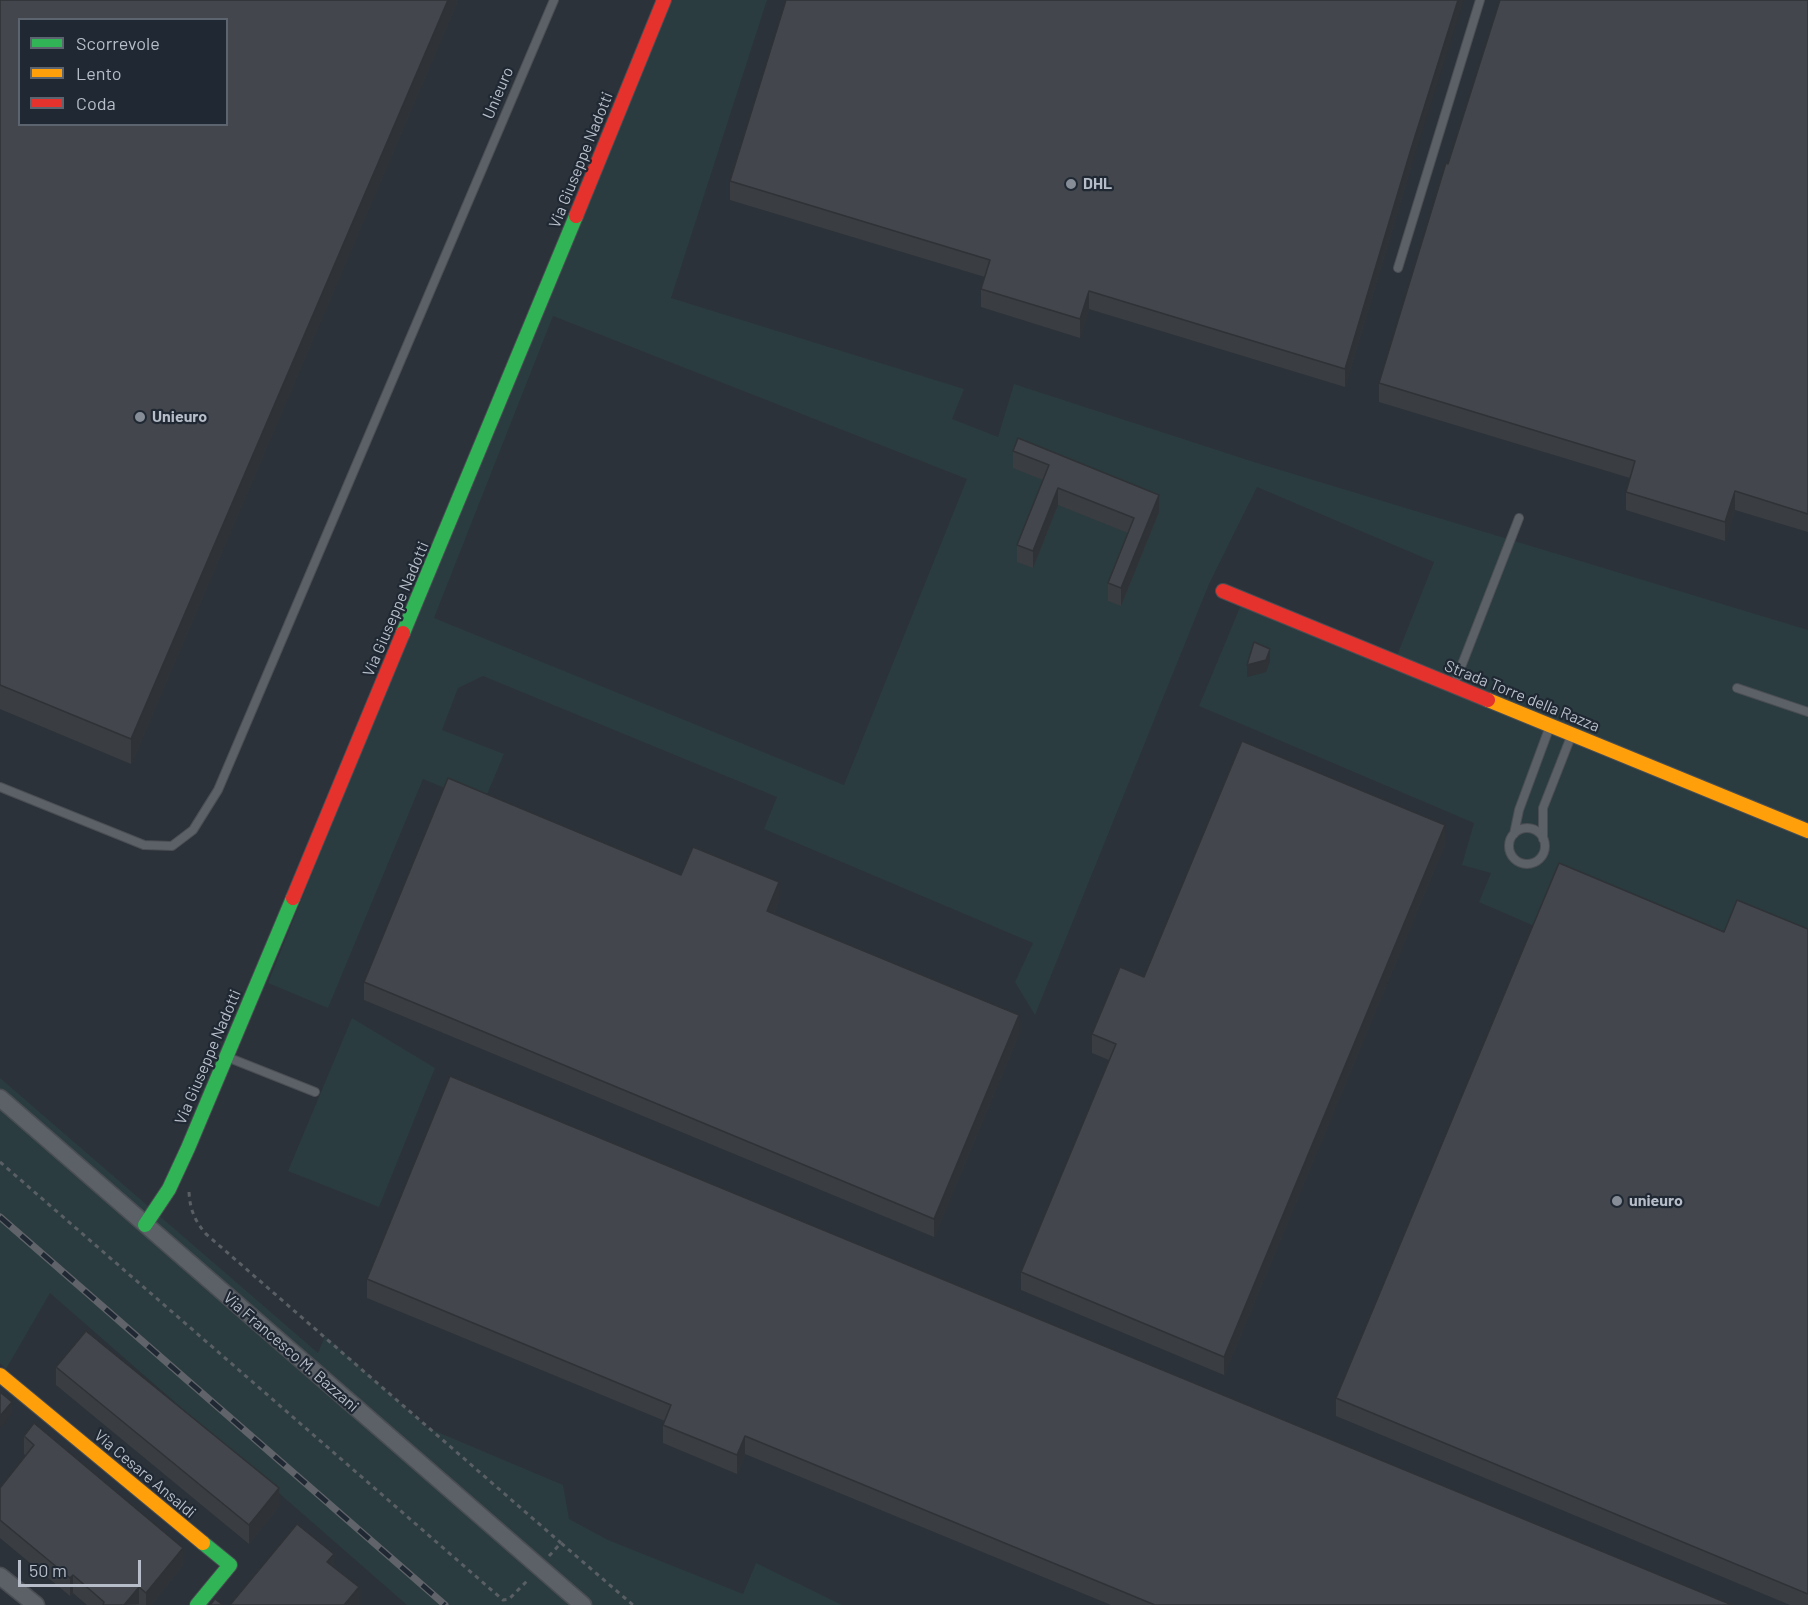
<!DOCTYPE html>
<html>
<head>
<meta charset="utf-8">
<style>
	body { margin:0 }
	#map { position:relative; width:1808px; height:1605px; overflow:hidden; background:#2c3239; font-family:Barlow,sans-serif }
	canvas { display:block }
	.legend { position:absolute; left:18px; top:18px; width:210px; height:108px; box-sizing:border-box; background:#1f2833; border:2px solid #5c646f; margin:0; padding:8px 10px; list-style:none; font-size:18px; color:#b7bec9 }
	.legend li { display:flex; align-items:center; gap:12px; height:30px }
	.legend b { width:30px; border:2px solid #5c646f }
	.scale { position:absolute; left:18px; top:1560px; width:123px; height:27px; box-sizing:border-box; border:3px solid #b7bec9; border-top:0; padding-left:8px; font-size:18px; line-height:21px; white-space:nowrap; color:#b7bec9; -webkit-text-stroke:4px #1f2833; paint-order:stroke }
</style>
</head>
<body>
<div id="map">
<canvas width="1808" height="1605"></canvas>
<ul class="legend">
<li><b style="height:8px;background:#30b455"></b>Scorrevole</li>
<li><b style="height:8px;background:#ff9f0a"></b>Lento</li>
<li><b style="height:8px;background:#e5322d"></b>Coda</li>
</ul>
<div class="scale">50 m</div>
</div>
<script>
const context = document.querySelector('canvas').getContext('2d');
context.lineJoin = 'round';
function paint(path, color) {
  context.fillStyle = color;
  context.fill(path, 'evenodd');
}
function strokePath(path, color, width, dash) {
  context.strokeStyle = color;
  context.lineWidth = width;
  context.lineCap = dash ? 'butt' : 'round';
  context.setLineDash(dash || []);
  context.stroke(path);
}
function write(font, color, halo, rows, align = 'center') {
  context.font = font + ' Barlow,sans-serif';
  context.lineWidth = 4.5;
  context.setLineDash([]);
  context.textBaseline = 'middle';
  context.strokeStyle = halo;
  context.fillStyle = color;
  for (const [text, x, y, turn = 0] of rows) {
    context.save();
    context.translate(x, y);
    context.rotate((+turn || 0) * Math.PI / 180);
    context.textAlign = isNaN(turn) ? turn : align;
    if (halo) context.strokeText(text, 0, 0);
    context.fillText(text, 0, 0);
    context.restore();
  }
}
const green = new Path2D(`
	M662 0H767L671 298 964 389 952 419 998 437 1014 384 1254 462 1808 630V948L1724 950 1539 928 1479 902 1491 873 1462 865 1474 823 1199 706 1243 600 1396 658 1434 562 1257 487 1209 584 1035 1015 1015 982 1033 943 764 829 777 797 483 676 458 688 442 730 504 754 483 804 423 779 328 1008 268 983ZM553 316 967 479 844 785 434 618Z
	M352 1018 435 1068 379 1207 288 1171Z
	M0 1078 318 1353 325 1336 428 1428 563 1485 569 1519 608 1540 743 1594 756 1563 842 1605H407L50 1293 6 1369 0 1363Z`);
const path = new Path2D(`
	M0 1162 503 1600 509 1599 529 1579
	M189 1192C190 1210 195 1221 206 1234L561 1543
	M549 1556 561 1543 633 1605`);
const lane = new Path2D(`
	M1398 268 1480 0
	M1454 685 1519 518
	M1737 688 1808 712
	M0 787 144 845 172 846 193 830 218 790 554 0
	M1509 846a18 18 0 1 1 36 0a18 18 0 1 1-36 0Z
	M1514 834 1519 810 1550 726
	M1543 839V808L1572 734
	M227 1057 315 1092`);
const street = new Path2D(`
	M0 1098 583 1605
	M0 1576 36 1605`);
const fast = new Path2D(`
	M403 633 576 216
	M145 1225 169 1189 188 1148 293 898
	M197 1605 230 1565 203 1543`);
const slow = new Path2D(`
	M1488 700 1808 831
	M0 1375 203 1543`);
const jam = new Path2D(`
	M576 216 664 0
	M1223 591 1488 700
	M293 898 403 633`);
const rail = new Path2D(`
	M0 1217 445 1605`);
const wall = new Path2D(`
	M0 0H458L131 764 0 709Z
	M1808 0V532L1735 510 1725 541 1626 510V492L1630 478 1379 402V383L1448 164Z
	M1411 167 1345 387 1089 309 1080 338 981 307V289L985 277 730 200V181Z
	M1018 438 1159 512 1121 606 1108 601V583L1128 533 1058 505 1033 568 1017 562V545L1043 480 1013 468V451Z
	M1445 844 1224 1375 1021 1290V1272L1109 1060 1092 1053V1034L1144 977Z
	M681 875 779 901 774 913 1019 1034 934 1237 364 1000V982Z
	M1808 929V1605H1790L1336 1416V1398Z
	M367 1279 1732 1605H1111L745 1454 737 1474 663 1443V1425L665 1421 367 1298Z
	M56 1367 279 1506 249 1544 56 1385Z
	M24 1436 183 1565 151 1605H87L73 1593 70 1596 0 1538V1488L26 1456 24 1454Z`);
const shadedWall = new Path2D(`
	M448 0H458L131 764V739Z
	M1458 0H1464L1411 167 1345 387V369L1411 149Z
	M1089 291V309L1080 338V319Z
	M1058 488V505L1033 568V551Z
	M1735 491V510L1725 541V522Z
	M1159 495V512L1121 606V588Z
	M1270 649V661L1266 672 1247 677V665Z
	M1445 825V844L1224 1375V1357Z
	M779 882V901L767 929V911Z
	M1019 1015V1034L934 1237V1219Z
	M12 1402V1414L0 1428V1416Z
	M745 1436V1454L737 1474V1455Z
	M279 1488V1506L249 1544V1525Z
	M183 1548V1565L151 1605H146V1593Z
	M334 1554V1572L327 1562Z
	M73 1575V1593L70 1596V1578Z
	M139 1587V1604L124 1605Z
	M359 1587V1605H344Z`);
const building = new Path2D(`
	M0 0H448L131 739 0 685ZM20 20H226V124H20Z
	M786 0H1458L1411 149 1345 369 1089 291 1080 319 981 289 990 260 730 181Z
	M1500 0H1808V514L1735 491 1725 522 1626 492 1635 461 1379 383 1446 163 1448 164Z
	M1018 438 1159 495 1121 588 1108 583 1134 518 1058 488 1033 551 1017 545 1049 465 1013 451Z
	M1254 642 1270 649 1266 660 1247 665Z
	M1242 741 1445 825 1224 1357 1021 1272 1116 1044 1092 1034 1120 967 1144 977Z
	M448 778 681 875 693 847 779 882 767 911 1019 1015 934 1219 364 982Z
	M1559 863 1724 932 1737 900 1808 929V1594L1336 1398Z
	M450 1076 1732 1605H1155L745 1436 737 1455 663 1425 671 1405 367 1279Z
	M86 1331 279 1488 249 1525 56 1367Z
	M0 1392 12 1402 0 1416Z
	M34 1423 183 1548 146 1593 139 1587 124 1605H103L104 1602 73 1575 70 1578 0 1520V1488L34 1445 24 1436Z
	M297 1524 334 1554 327 1562 359 1587 344 1605H230Z
	M215 1599 223 1605H210Z`);
const markers = [
	[1071,184,6,"#868d97"],
	[140,417,6,"#868d97"],
	[1617,1201,6,"#868d97"]
];
const streetNames = [
	["Unieuro",498,93,-67],
	["Via Giuseppe Nadotti",581,160,-68],
	["Via Giuseppe Nadotti",396,609,-67],
	["Strada Torre della Razza",1522,696,22],
	["Via Giuseppe Nadotti",208,1057,-67],
	["Via Francesco M. Bazzani",291,1352,41],
	["Via Cesare Ansaldi",145,1474,40]
];
const poiNames = [
	["DHL",1083,184],
	["Unieuro",152,417],
	["unieuro",1629,1201]
];
paint(green, '#2a3c3f');
strokePath(lane, '#4a4e54', 10);
strokePath(street, '#4a4e54', 19);
strokePath(fast, '#4a4e54', 16);
strokePath(slow, '#4a4e54', 16);
strokePath(jam, '#4a4e54', 16);
strokePath(path, '#595f64', 3, [4.5, 4.5]);
strokePath(lane, '#5c6067', 8);
strokePath(street, '#5c6067', 16);
strokePath(fast, '#30b455', 14);
strokePath(slow, '#ff9f0a', 14);
strokePath(jam, '#e5322d', 14);
strokePath(rail, '#60646a', 7);
strokePath(rail, '#1f2833', 4.5, [14]);
paint(wall, '#3a3d42');
paint(shadedWall, '#2f3236');
paint(building, '#43474d');
strokePath(building, '#2f3236', 1.5);
for (const [x, y, r, color] of markers) {
  const dot = new Path2D();
  dot.arc(x, y, r, 0, 2 * Math.PI);
  context.fillStyle = color;
  context.fill(dot);
  strokePath(dot, '#1f2833', 2);
}
write('16px', '#b7bec9', '#1f2833', streetNames);
write('bold 16px', '#b7bec9', '#1f2833', poiNames, 'left');
</script>
</body>
</html>
